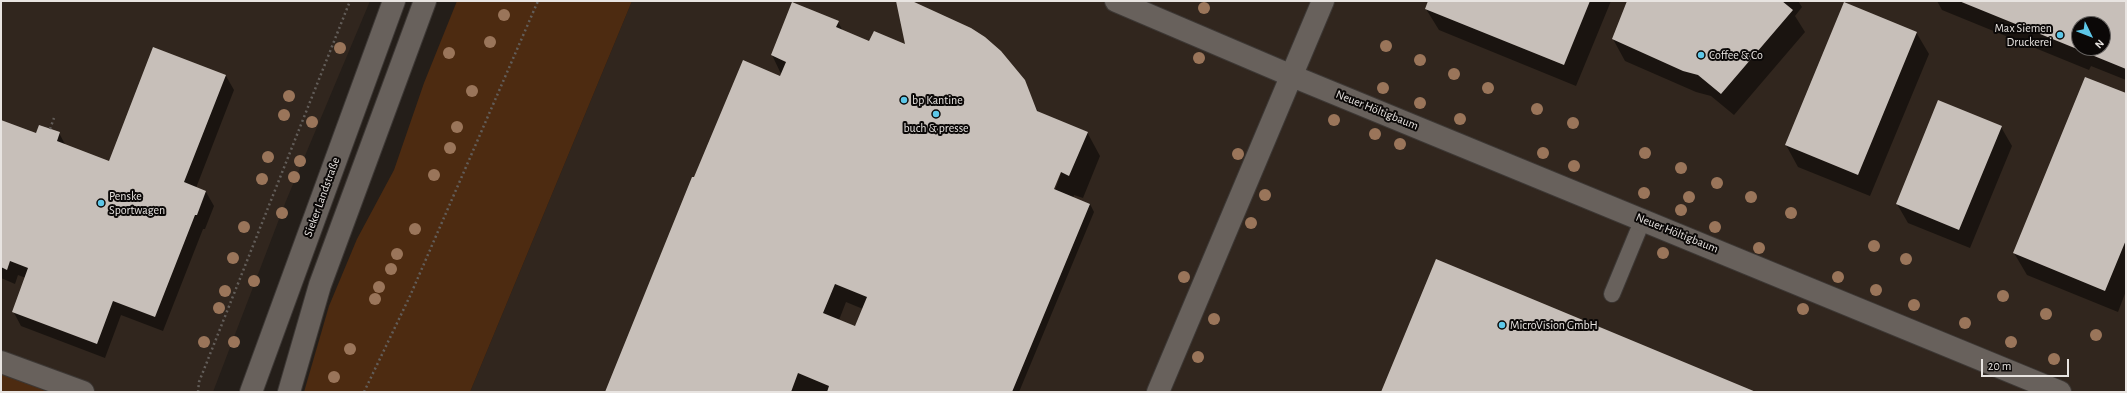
<!DOCTYPE html>
<html>
<head>
<meta charset="utf-8">
<style>
	body { margin:0 }
	#map { position:relative; width:2127px; height:393px; overflow:hidden; background:#241e19; font-family:"Alegreya Sans",sans-serif }
	canvas { display:block }
	.frame { position:absolute; inset:0; border:2px solid #e8e4e1; pointer-events:none }
	.north { position:absolute; left:2071px; top:16px; width:40px; height:40px; box-sizing:border-box; background:#0b0807; border:1px solid #63605e; border-radius:50%; rotate:133deg; font-size:11px; font-weight:700; line-height:16px; text-align:center; color:#e8e4e1 }
	.north::after { content:''; display:block; margin:auto; width:14px; height:18px; background:#5dc7e8; clip-path:polygon(50% 0,100% 100%,50% 72%,0 100%) }
	.scale { position:absolute; left:1981px; top:359px; width:88px; height:18px; box-sizing:border-box; border:2px solid #e8e4e1; border-top:0; padding-left:5px; font-size:12px; line-height:14px; white-space:nowrap; color:#e8e4e1; -webkit-text-stroke:3px #0b0807; paint-order:stroke }
</style>
</head>
<body>
<div id="map">
<canvas width="2127" height="393"></canvas>
<div class="frame"></div>
<div class="north">N</div>
<div class="scale">20 m</div>
</div>
<script>
const context = document.querySelector('canvas').getContext('2d');
context.lineJoin = 'round';
function paint(path, color) {
  context.fillStyle = color;
  context.fill(path, 'evenodd');
}
function strokePath(path, color, width, dash) {
  context.strokeStyle = color;
  context.lineWidth = width;
  context.lineCap = dash ? 'butt' : 'round';
  context.setLineDash(dash || []);
  context.stroke(path);
}
function write(font, color, halo, rows, align = 'center') {
  context.font = font + ' "Alegreya Sans",sans-serif';
  context.lineWidth = 4;
  context.setLineDash([]);
  context.textBaseline = 'middle';
  context.strokeStyle = halo;
  context.fillStyle = color;
  for (const [text, x, y, turn = 0] of rows) {
    context.save();
    context.translate(x, y);
    context.rotate((+turn || 0) * Math.PI / 180);
    context.textAlign = isNaN(turn) ? turn : align;
    if (halo) context.strokeText(text, 0, 0);
    context.fillText(text, 0, 0);
    context.restore();
  }
}
const built = new Path2D(`
	M1 1H370L286 201 213 392H1Z
	M632 1H2126V392H470ZM2079 24H2103V48H2079Z`);
const green = new Path2D(`
	M457 1H632L470 392H304L329 306 357 239 394 170 424 83Z
	M1 373 52 392H1Z`);
const shadow = new Path2D(`
	M897 1H910L1024 81 1038 112 1087 132 1100 156 1083 198 1074 195 1073 198 1090 204 1094 212 1019 392H606L697 180 783 78 772 55 838 22 843 31 870 42 906 46ZM1062 167 1063 168 1055 190H1053ZM846 302 863 309 855 327 839 320Z
	M1430 1H1611L1576 86 1439 30 1426 9Z
	M1628 1H1798L1802 7 1795 16 1805 32 1734 115 1711 96 1696 92 1625 61 1613 39Z
	M1937 1H2126V80L2091 66 2089 70 1942 10ZM2079 24H2103V48H2079Z
	M1916 32 1929 54 1870 196 1798 167 1786 145Z
	M226 76 234 90 196 188 206 192 214 206 205 229H203L163 331 121 315 105 358 21 326 13 311 26 278 18 275 15 284 1 278V121L37 134 59 133 66 146 109 163Z
	M2126 94V291L2118 312 2027 275 2014 253Z
	M2001 127 2012 146 1970 248 1908 223 1897 204Z`);
const building = new Path2D(`
	M896 1H912L971 28 985 37 1001 51 1025 80 1037 111 1088 132 1069 176 1061 172 1054 189 1090 204 1012 392H827L829 386 798 373 791 392H605L692 177H694L743 60 780 76 786 62 771 55 792 2 839 21 836 27 869 41 874 31 905 44ZM835 284 867 297 855 326 823 313Z
	M1428 1H1590L1564 65 1425 9Z
	M1627 1H1782L1793 10 1721 94 1698 75 1683 71 1612 39Z
	M1959 1H2126V69L2077 49ZM2079 24H2103V48H2079Z
	M1844 2 1917 32 1858 175 1785 145Z
	M153 47 226 75 184 182 206 191 197 215H195L155 317 113 301 97 344 12 312 28 268 10 261 7 270 1 267V120L36 133 39 125 60 132 57 141 109 161Z
	M2085 77 2126 93V240L2105 291 2013 253Z
	M1938 100 2002 126 1959 230 1896 204Z
	M1436 259 1756 392H1381Z`);
const path = new Path2D(`
	M50 129 54 118
	M198 392 199 382 350 1
	M364 392 410 296 538 1`);
const lane = new Path2D(`
	M1612 294 1643 219`);
const street = new Path2D(`
	M1116 1 1292 76 2060 392
	M1 362 83 392
	M1158 392 1323 1`);
const secondary = new Path2D(`
	M251 392 394 1
	M289 392 320 285 425 1`);
const trees = [
	[1204,8],
	[504,15],
	[490,42],
	[1386,46],
	[340,48],
	[449,53],
	[1199,58],
	[1420,60],
	[1454,74],
	[1383,88],
	[1488,88],
	[472,91],
	[289,96],
	[1420,103],
	[1537,109],
	[284,115],
	[1460,119],
	[1334,120],
	[312,122],
	[1573,123],
	[457,127],
	[1375,134],
	[1400,144],
	[450,148],
	[1543,153],
	[1645,153],
	[1238,154],
	[268,157],
	[300,161],
	[1574,166],
	[1681,168],
	[434,175],
	[294,177],
	[262,179],
	[1717,183],
	[1644,193],
	[1265,195],
	[1689,197],
	[1751,197],
	[1681,210],
	[282,213],
	[1791,213],
	[1251,223],
	[244,227],
	[1715,227],
	[415,229],
	[1874,246],
	[1759,248],
	[1663,253],
	[397,254],
	[233,258],
	[1906,259],
	[391,269],
	[1184,277],
	[1838,277],
	[254,281],
	[379,287],
	[1876,290],
	[225,291],
	[2003,296],
	[375,299],
	[1914,305],
	[219,308],
	[1803,309],
	[2046,314],
	[1214,319],
	[1965,323],
	[2096,335],
	[204,342],
	[234,342],
	[2011,342],
	[350,349],
	[1198,357],
	[2054,359],
	[334,377]
];
const markers = [
	[2060,35,4,"#5dc7e8"],
	[1701,55,4,"#5dc7e8"],
	[904,100,4,"#5dc7e8"],
	[936,114,4,"#5dc7e8"],
	[101,203,4,"#5dc7e8"],
	[1502,325,4,"#5dc7e8"]
];
const poiNames = [
	["Max Siemen",2052,28,"right"],
	["Druckerei",2052,42,"right"],
	["Coffee & Co",1709,55],
	["bp Kantine",912,100],
	["buch & presse",936,128,"center"],
	["Penske",109,196],
	["Sportwagen",109,210],
	["MicroVision GmbH",1510,325]
];
const streetNames = [
	["Neuer Höltigbaum",1377,110,22],
	["Sieker Landstraße",322,197,-70],
	["Neuer Höltigbaum",1677,233,22]
];
paint(built, '#31261e');
paint(green, '#4d2b11');
paint(shadow, '#0007');
paint(building, '#c7bfb9');
strokePath(lane, '#3d3835', 18);
strokePath(street, '#3d3835', 24);
strokePath(secondary, '#3d3835', 24);
strokePath(path, '#625d59', 2.5, [2, 3]);
strokePath(lane, '#68615c', 16);
strokePath(street, '#68615c', 22);
strokePath(secondary, '#68615c', 22);
context.fillStyle = '#9a755a';
for (const [x, y] of trees) {
  context.beginPath();
  context.arc(x, y, 6, 0, 2 * Math.PI);
  context.fill();
}
for (const [x, y, r, color] of markers) {
  const dot = new Path2D();
  dot.arc(x, y, r, 0, 2 * Math.PI);
  context.fillStyle = color;
  context.fill(dot);
  strokePath(dot, '#0b0807', 1.5);
}
write('12px', '#e8e4e1', '#0b0807', poiNames, 'left');
write('12px', '#e8e4e1', '#0b0807', streetNames);
</script>
</body>
</html>
